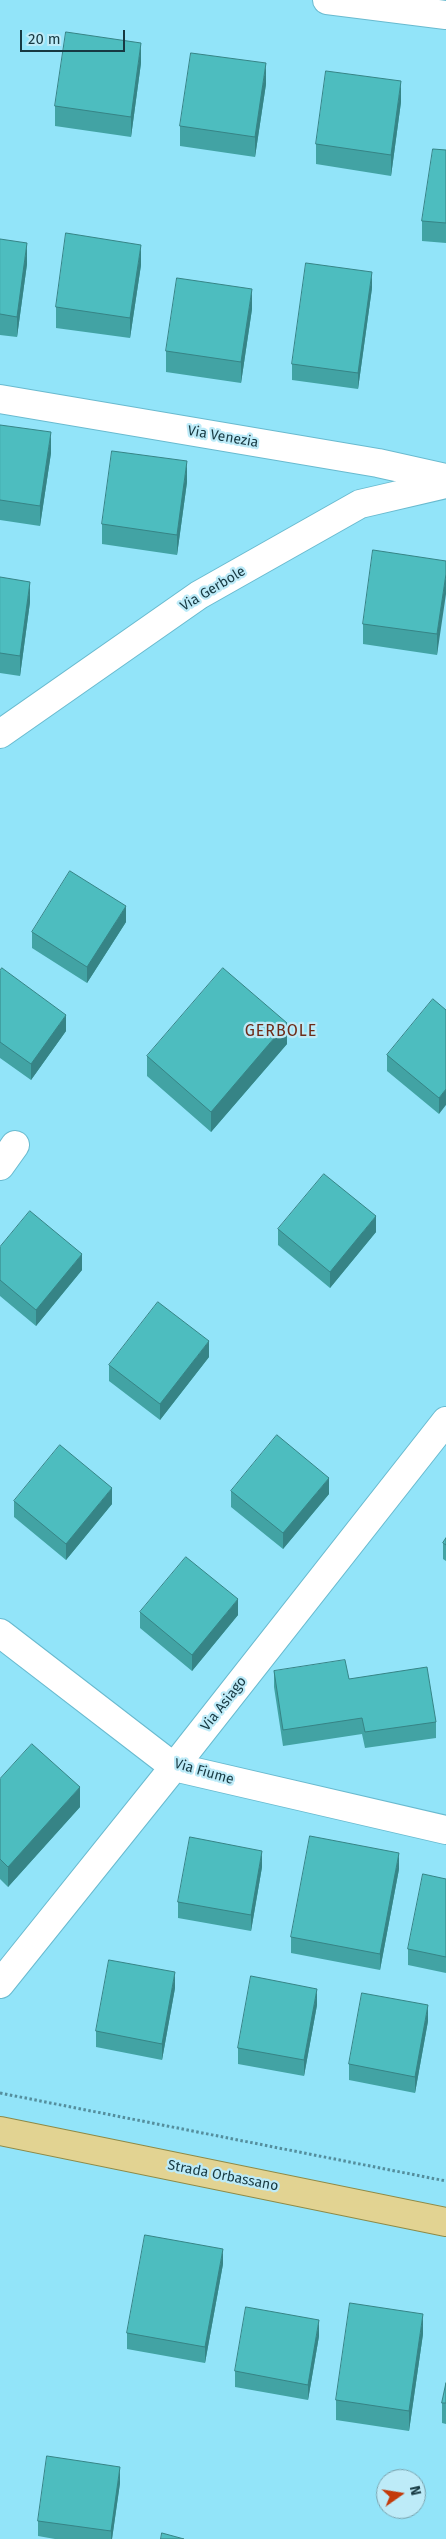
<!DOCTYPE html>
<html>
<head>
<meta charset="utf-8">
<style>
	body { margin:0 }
	#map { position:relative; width:446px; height:2539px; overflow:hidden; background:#92e4f9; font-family:"Fira Sans",sans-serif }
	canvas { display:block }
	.north { position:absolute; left:376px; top:2469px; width:50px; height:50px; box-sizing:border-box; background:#bdebf8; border:1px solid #7ba4af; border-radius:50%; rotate:77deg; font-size:14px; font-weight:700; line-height:20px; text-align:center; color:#173942 }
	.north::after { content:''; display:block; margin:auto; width:18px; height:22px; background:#c33b0b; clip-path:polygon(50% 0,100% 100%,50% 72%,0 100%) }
	.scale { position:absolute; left:20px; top:30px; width:105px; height:22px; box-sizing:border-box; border:2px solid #173942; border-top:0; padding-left:6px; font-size:15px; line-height:18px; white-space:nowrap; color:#173942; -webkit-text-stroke:4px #bdebf8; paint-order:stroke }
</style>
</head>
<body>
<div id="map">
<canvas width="446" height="2539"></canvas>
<div class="north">N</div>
<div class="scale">20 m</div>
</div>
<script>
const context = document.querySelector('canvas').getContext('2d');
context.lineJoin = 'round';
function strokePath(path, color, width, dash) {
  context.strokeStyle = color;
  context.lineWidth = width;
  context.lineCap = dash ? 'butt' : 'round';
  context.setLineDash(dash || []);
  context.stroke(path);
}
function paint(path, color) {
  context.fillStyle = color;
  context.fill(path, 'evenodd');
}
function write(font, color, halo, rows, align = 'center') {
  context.font = font + ' "Fira Sans",sans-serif';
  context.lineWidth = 4.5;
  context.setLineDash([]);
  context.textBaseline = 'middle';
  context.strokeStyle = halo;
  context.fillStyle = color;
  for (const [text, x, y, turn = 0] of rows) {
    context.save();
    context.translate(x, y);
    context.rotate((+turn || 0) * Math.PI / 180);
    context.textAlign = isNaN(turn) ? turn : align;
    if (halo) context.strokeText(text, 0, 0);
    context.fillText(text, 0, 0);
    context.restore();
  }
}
const path = new Path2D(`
	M0 2093 446 2181`);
const minor = new Path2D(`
	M327 0 446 15
	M0 399 378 463 446 478
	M0 734 199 595 360 504 446 484
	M0 1166 15 1145
	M0 1633 174 1767 446 1830
	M0 1984 174 1767 446 1421`);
const major = new Path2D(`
	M0 2131 446 2222`);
const wall = new Path2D(`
	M141 63 131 137 55 126V106Z
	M266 84 255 157 180 146V126Z
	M401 102 391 176 316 164V144Z
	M446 150V243L422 241V221Z
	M0 239 27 264 17 337 0 335Z
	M141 265 130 338 56 328V307Z
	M372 288 358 389 292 380V364Z
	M252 309 241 383 166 372V351Z
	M0 425 51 453 40 526 0 520Z
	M187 482 177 555 102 544V524Z
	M446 561 437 655 363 644V624Z
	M0 577 30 602 20 676 0 673Z
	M126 922 87 983 32 948V932Z
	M0 971 66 1031 31 1080 0 1058Z
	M446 1010 439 1114 387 1071V1055Z
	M287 1044 211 1132 147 1076V1056Z
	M278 1229 376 1232 330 1288 278 1245Z
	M0 1247 82 1270 36 1326 0 1296Z
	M209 1357 160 1420 109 1381V1365Z
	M231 1491 329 1494 283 1549 231 1507Z
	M14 1501 112 1504 66 1560 14 1517Z
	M446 1538V1561L443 1559V1543Z
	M140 1612 238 1615 192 1671 140 1628Z
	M274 1671 349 1679 436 1722V1738L365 1748 362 1734 283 1746 274 1687Z
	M0 1779 80 1807 8 1887 0 1879Z
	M262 1867 251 1931 178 1918V1902Z
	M399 1869 380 1970 291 1953V1937Z
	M446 1879V1973L408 1965V1949Z
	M175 1988 162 2060 96 2047V2031Z
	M317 2005 304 2076 238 2064V2048Z
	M428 2021 415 2093 349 2080V2064Z
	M223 2264 205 2363 127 2349V2333Z
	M423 2334 409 2431 336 2420V2400Z
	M319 2336 308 2400 235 2387V2371Z
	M446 2383V2424L442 2423V2403Z
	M120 2483 112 2539H55L38 2536V2521Z`);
const shadedWall = new Path2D(`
	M141 43V63L131 137V117Z
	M266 63V84L255 157V137Z
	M401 81V102L391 176V155Z
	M27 243V264L17 337V317Z
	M141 245V265L130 338V318Z
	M372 272V288L358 389V373Z
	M252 289V309L241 383V362Z
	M51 432V453L40 526V506Z
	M187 461V482L177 555V535Z
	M446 574V594L437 655V634Z
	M30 582V602L20 676V656Z
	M126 906V922L87 983V967Z
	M66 1015V1031L31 1080V1064Z
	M287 1023V1044L211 1132V1112Z
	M446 1089V1105L439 1114V1098Z
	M376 1216V1232L330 1288V1272Z
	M82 1254V1270L36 1326V1310Z
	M209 1341V1357L160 1420V1404Z
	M329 1478V1494L283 1549V1533Z
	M112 1488V1504L66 1560V1544Z
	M238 1599V1615L192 1671V1655Z
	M80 1787V1807L8 1887V1867Z
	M262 1851V1867L251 1931V1915Z
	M399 1853V1869L380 1970V1954Z
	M175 1972V1988L162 2060V2044Z
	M317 1989V2005L304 2076V2060Z
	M428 2005V2021L415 2093V2077Z
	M223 2249V2264L205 2363V2347Z
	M423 2314V2334L409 2431V2411Z
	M319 2320V2336L308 2400V2385Z
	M120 2467V2483L112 2539H111V2531Z`);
const building = new Path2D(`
	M66 32 141 43 131 117 55 106Z
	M191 53 266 63 255 137 180 126Z
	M326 71 401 81 391 155 316 144Z
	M433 149 446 150V223L422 221Z
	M66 233 141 245 130 318 56 307Z
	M0 239 27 243 17 317 0 314Z
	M306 263 372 272 358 373 292 364Z
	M177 278 252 289 241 362 166 351Z
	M0 425 51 432 40 506 0 500Z
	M112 451 187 461 177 535 102 524Z
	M373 550 446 561V574L437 634 363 624Z
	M0 577 30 582 20 656 0 653Z
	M70 871 126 906 87 967 32 932Z
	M2 968 66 1015 31 1064 0 1042V971Z
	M223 968 287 1023 211 1112 147 1056Z
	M433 999 446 1010V1089L439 1098 387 1055Z
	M324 1174 376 1216 330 1272 278 1229Z
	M30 1211 82 1254 36 1310 0 1280V1247Z
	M158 1302 209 1341 160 1404 109 1365Z
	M277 1435 329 1478 283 1533 231 1491Z
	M60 1445 112 1488 66 1544 14 1501Z
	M446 1538V1545L443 1543Z
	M186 1557 238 1599 192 1655 140 1612Z
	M345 1660 349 1679 427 1667 436 1722 365 1732 362 1718 283 1730 274 1671Z
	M32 1744 80 1787 8 1867 0 1859V1779Z
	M310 1836 399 1853 380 1954 291 1937Z
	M190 1837 262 1851 251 1915 178 1902Z
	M423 1874 446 1879V1957L408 1949Z
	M109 1960 175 1972 162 2044 96 2031Z
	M251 1976 317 1989 304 2060 238 2048Z
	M362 1993 428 2005 415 2077 349 2064Z
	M145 2235 223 2249 205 2347 127 2333Z
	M350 2303 423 2314 409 2411 336 2400Z
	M246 2307 319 2320 308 2385 235 2371Z
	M446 2383V2403H442Z
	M47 2456 120 2467 111 2531 38 2521Z
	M162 2533 184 2539H161Z`);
const streetNames = [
	["Via Venezia",223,437,10],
	["Via Gerbole",213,589,-31],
	["Via Asiago",224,1704,-52],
	["Via Fiume",204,1772,16],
	["Strada Orbassano",223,2176,11]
];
const quarterNames = [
	["GERBOLE",281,1032]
];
strokePath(minor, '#69bacf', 30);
strokePath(major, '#8e8a47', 30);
strokePath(path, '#548e9d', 3, [2.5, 2.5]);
strokePath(minor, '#fff', 28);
strokePath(major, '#e2d392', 28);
paint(wall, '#42a3a4');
paint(shadedWall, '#368486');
paint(building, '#4dbdbf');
strokePath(building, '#368486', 1);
write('14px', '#173942', '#bdebf8', streetNames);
context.letterSpacing = '1px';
write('16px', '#6e2b18', '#bdebf8', quarterNames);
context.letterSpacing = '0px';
</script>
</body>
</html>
